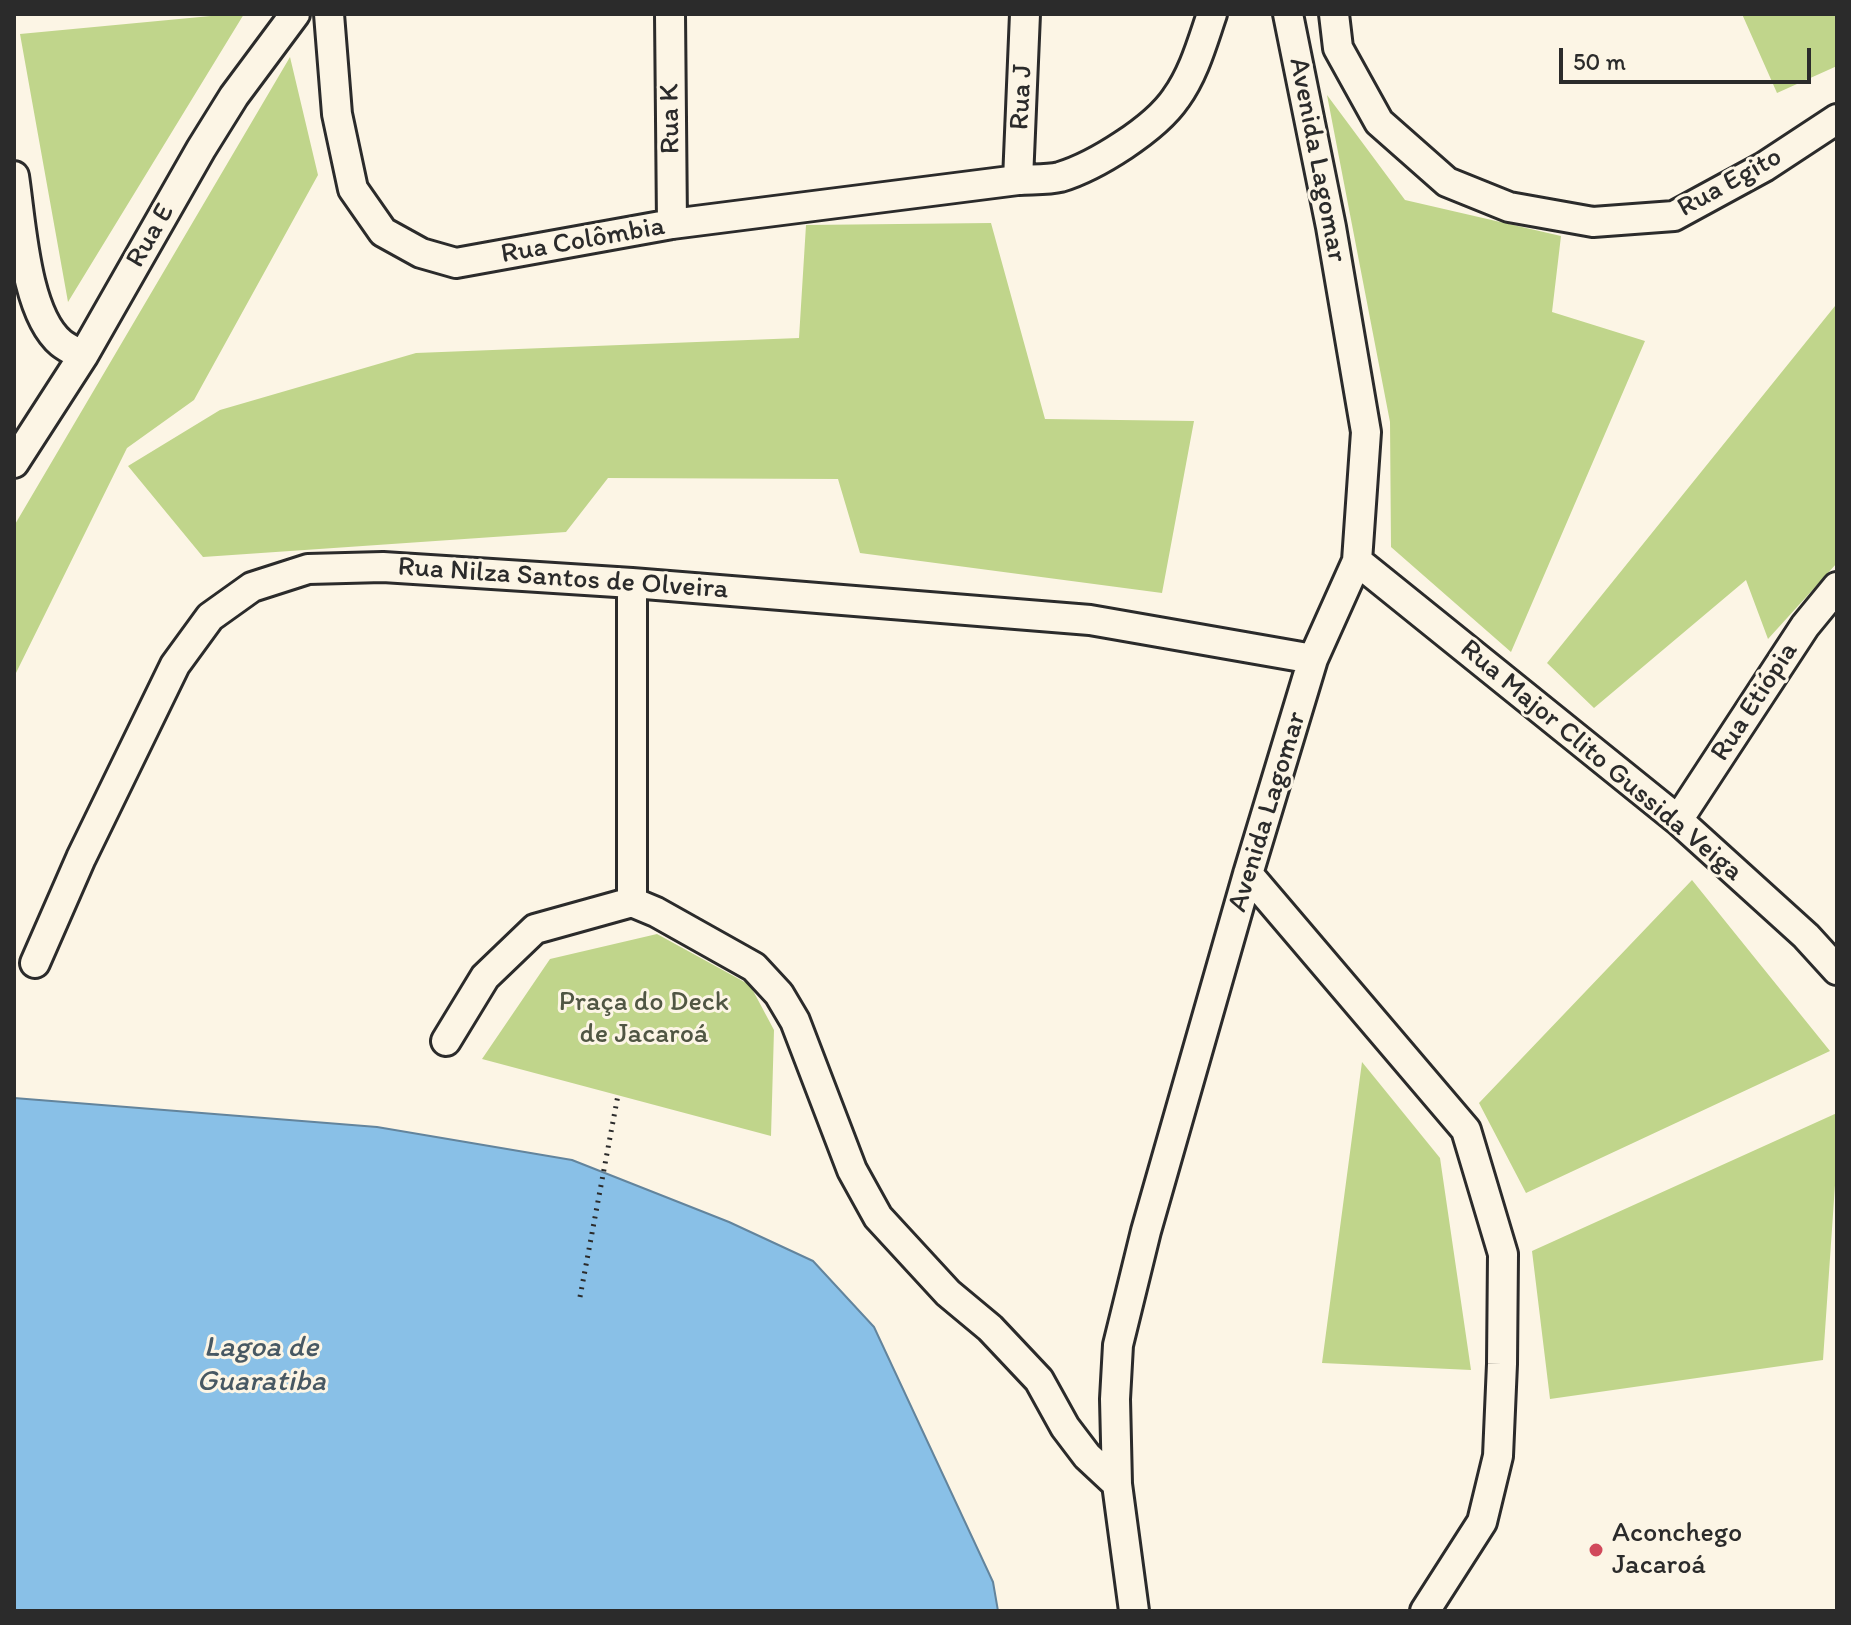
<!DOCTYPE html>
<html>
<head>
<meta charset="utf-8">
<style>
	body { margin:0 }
	#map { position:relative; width:1851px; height:1625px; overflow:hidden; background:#fcf5e5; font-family:Itim,sans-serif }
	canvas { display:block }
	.frame { position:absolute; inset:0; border:16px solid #2b2b2b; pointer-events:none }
	.scale { position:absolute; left:1559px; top:48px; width:252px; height:36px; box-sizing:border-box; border:4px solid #2b2b2b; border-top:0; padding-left:10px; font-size:24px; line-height:28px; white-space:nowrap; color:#2b2b2b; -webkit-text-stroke:6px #fcf5e5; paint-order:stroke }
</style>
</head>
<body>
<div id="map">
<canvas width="1851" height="1625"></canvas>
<div class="frame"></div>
<div class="scale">50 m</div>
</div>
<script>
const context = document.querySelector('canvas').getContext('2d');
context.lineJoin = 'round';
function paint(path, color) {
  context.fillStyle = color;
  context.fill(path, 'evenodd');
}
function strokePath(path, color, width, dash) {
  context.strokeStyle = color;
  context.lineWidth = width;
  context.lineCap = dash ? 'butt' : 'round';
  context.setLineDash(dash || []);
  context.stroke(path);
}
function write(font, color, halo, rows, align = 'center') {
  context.font = font + ' Itim,sans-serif';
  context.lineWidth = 6;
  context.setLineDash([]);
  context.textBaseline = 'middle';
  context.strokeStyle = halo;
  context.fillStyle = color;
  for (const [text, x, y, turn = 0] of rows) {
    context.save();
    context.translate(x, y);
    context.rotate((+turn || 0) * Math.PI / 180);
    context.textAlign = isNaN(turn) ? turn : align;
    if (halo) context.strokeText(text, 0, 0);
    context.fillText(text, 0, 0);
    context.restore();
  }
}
const green = new Path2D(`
	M232 14H244L68 302 20 34Z
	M1742 14H1837V66L1777 93Z
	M290 57 318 175 194 400 127 448 14 677V526Z
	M1327 95 1405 200 1561 236 1552 312 1645 341 1511 652 1391 547 1390 422Z
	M991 223 1045 419 1194 421 1162 593 860 553 838 479 608 478 566 532 203 557 128 466 220 410 416 353 799 338 806 225Z
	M1835 306 1837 309V563L1768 639 1746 580 1594 708 1547 663Z
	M1692 880 1830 1051 1526 1193 1479 1103Z
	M657 934 750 985 774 1030 771 1136 482 1059 550 959Z
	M1362 1062 1440 1158 1471 1370 1322 1363Z
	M1837 1113V1156L1823 1360 1550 1399 1532 1251Z`);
const water = new Path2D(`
	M14 1098 377 1127 572 1160 729 1222 813 1261 874 1327 993 1582 998 1611H14Z`);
const path = new Path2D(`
	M580 1297 618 1095`);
const minor = new Path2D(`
	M329 14 337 114 353 189 383 232 421 253 456 263 672 224 1018 180C1031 179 1048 180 1060 177 1096 166 1155 129 1176 98 1194 73 1202 43 1212 14
	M670 14 672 224
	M1334 14 1338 48 1379 122 1447 182 1509 207 1593 222 1674 216 1764 167 1837 119
	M14 176C21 221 25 313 61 343 67 348 76 352 83 356
	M1018 180 1025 14
	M14 463 83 356 201 149 234 96 295 14
	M1357 561 1678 820 1806 936 1837 970
	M632 583V902L656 912 754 967 779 994 795 1021 852 1170 878 1217 948 1293 990 1328 1039 1380 1065 1427 1087 1456 1117 1484
	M1678 820 1805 626 1837 587
	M1248 874 1466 1130 1503 1254 1502 1364 1498 1456 1482 1522 1425 1611
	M35 963 81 858 175 665 210 617 252 587 308 569 383 567 632 583 1090 620 1313 659
	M446 1041 485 977 535 929 632 902
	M1134 1611 1117 1484 1115 1399 1118 1345 1146 1231 1248 874 1313 659 1357 561 1366 432 1331 227 1288 14`);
const markers = [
	[1596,1550,8,"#d1495b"]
];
const streetNames = [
	["Rua J",1022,97,-87],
	["Rua K",671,119,-91],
	["Avenida Lagomar",1317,160,79],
	["Rua Egito",1730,183,-29],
	["Rua E",151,236,-60],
	["Rua Colômbia",583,241,-10],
	["Rua Nilza Santos de Olveira",563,579,4],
	["Rua Etiópia",1755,702,-57],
	["Rua Major Clito Gussida Veiga",1601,761,40],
	["Avenida Lagomar",1268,812,-73]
];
const parkNames = [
	["Praça do Deck",644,1003],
	["de Jacaroá",644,1035]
];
const poiNames = [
	["Aconchego",1612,1534],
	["Jacaroá",1612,1566]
];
const waterNames = [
	["Lagoa de",261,1348],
	["Guaratiba",261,1382]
];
paint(green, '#c0d58b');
paint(water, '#89c0e7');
strokePath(water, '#63849c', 2);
strokePath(minor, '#2b2b2b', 34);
strokePath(path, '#2b2b2b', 5, [2, 6]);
strokePath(minor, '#fcf5e5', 28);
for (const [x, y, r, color] of markers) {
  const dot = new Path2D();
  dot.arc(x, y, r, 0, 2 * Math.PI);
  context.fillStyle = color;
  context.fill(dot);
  strokePath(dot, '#fcf5e5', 3);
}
write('28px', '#2b2b2b', '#fcf5e5', streetNames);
write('28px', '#505643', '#fcf5e5', parkNames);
write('28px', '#2b2b2b', '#fcf5e5', poiNames, 'left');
write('italic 30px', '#475863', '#fcf5e5', waterNames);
</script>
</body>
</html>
